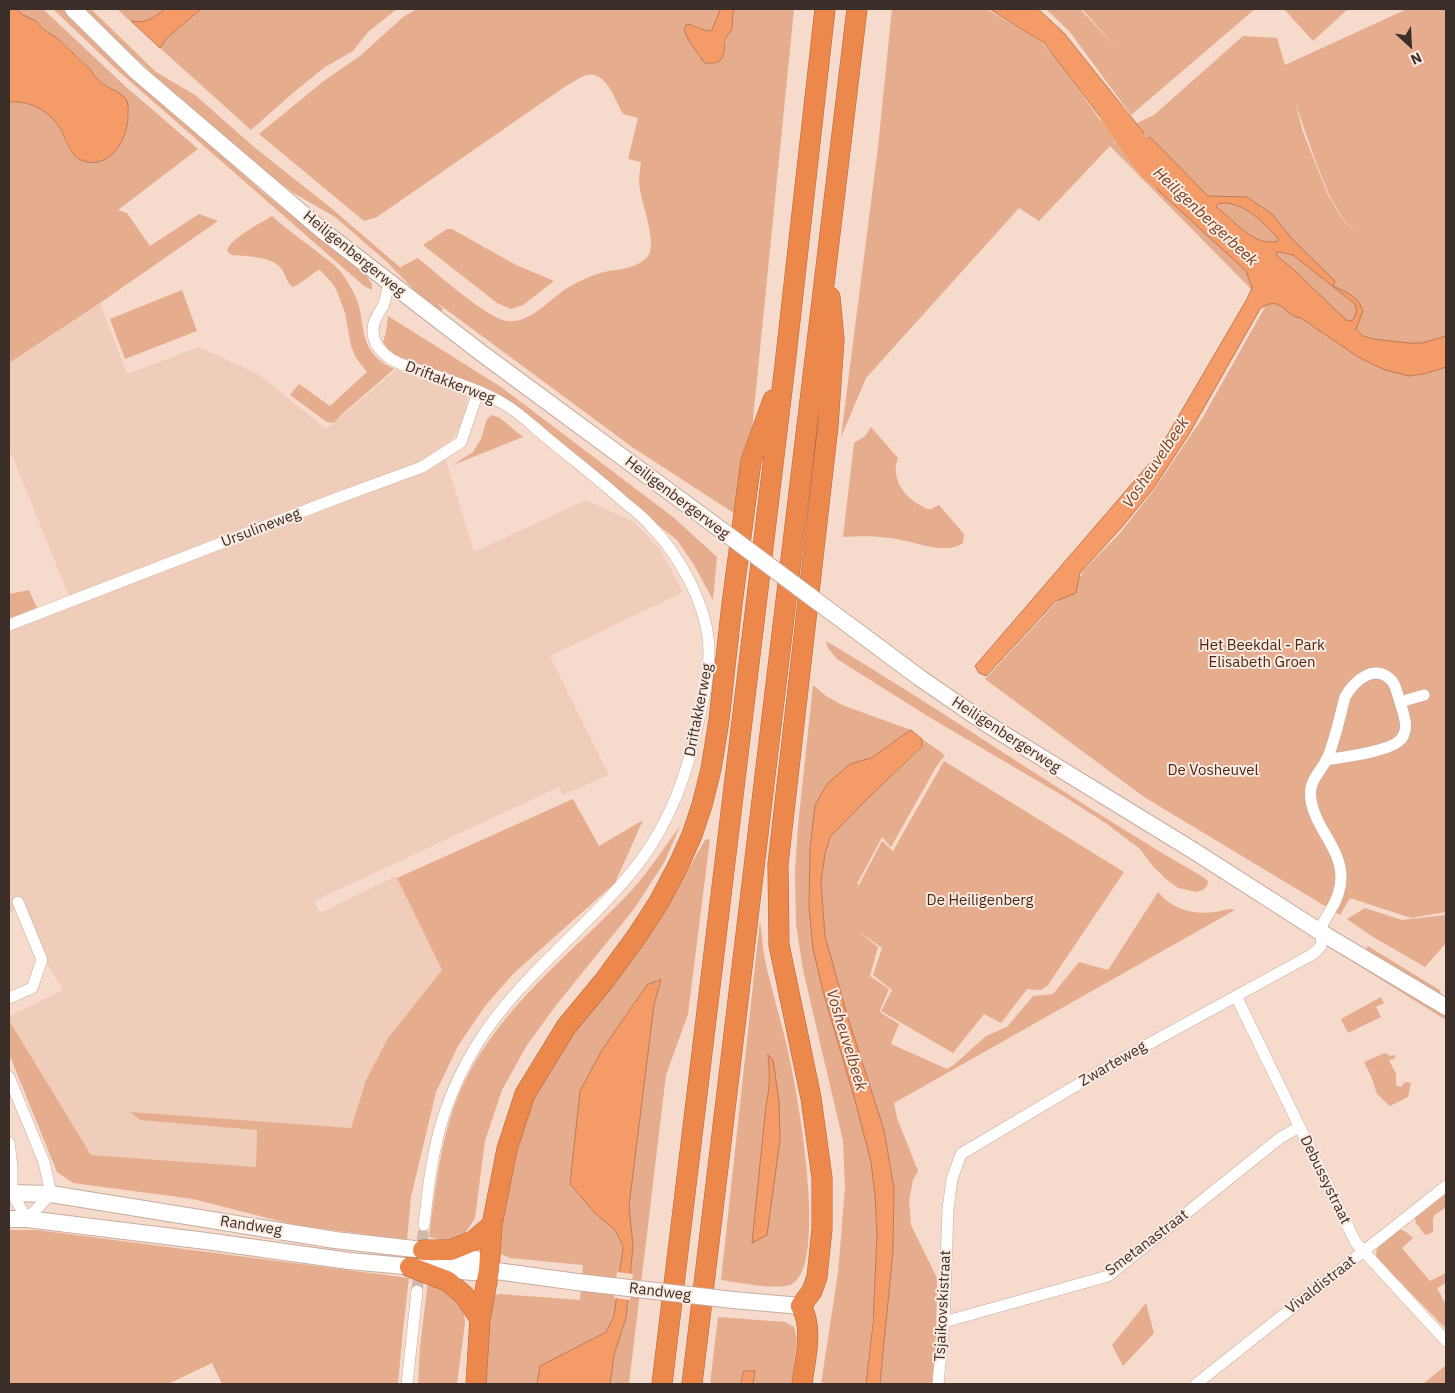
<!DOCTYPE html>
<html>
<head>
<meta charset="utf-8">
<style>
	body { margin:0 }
	#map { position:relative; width:1455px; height:1393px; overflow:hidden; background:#f6dacb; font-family:"IBM Plex Sans",sans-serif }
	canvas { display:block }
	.frame { position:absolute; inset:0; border:10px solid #392e28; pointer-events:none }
	.north { position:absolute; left:1385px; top:20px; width:50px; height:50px; -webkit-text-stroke:4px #fbeae1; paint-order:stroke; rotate:155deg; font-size:14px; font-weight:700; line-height:20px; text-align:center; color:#392e28 }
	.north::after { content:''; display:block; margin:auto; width:18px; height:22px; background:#392e28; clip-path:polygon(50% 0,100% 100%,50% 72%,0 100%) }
</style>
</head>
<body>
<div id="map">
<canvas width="1455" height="1393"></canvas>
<div class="frame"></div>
<div class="north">N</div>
</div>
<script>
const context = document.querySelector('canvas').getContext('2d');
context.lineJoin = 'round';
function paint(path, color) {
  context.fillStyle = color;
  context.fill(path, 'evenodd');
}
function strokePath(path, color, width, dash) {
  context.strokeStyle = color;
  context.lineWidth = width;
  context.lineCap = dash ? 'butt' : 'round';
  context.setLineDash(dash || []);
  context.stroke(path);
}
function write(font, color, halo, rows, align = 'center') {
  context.font = font + ' "IBM Plex Sans",sans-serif';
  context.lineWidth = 4;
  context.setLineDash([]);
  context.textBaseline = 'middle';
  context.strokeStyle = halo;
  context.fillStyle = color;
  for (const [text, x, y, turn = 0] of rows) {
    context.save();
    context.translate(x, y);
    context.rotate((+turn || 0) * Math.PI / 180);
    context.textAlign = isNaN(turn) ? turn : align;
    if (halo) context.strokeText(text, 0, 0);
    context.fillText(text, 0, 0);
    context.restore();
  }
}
const built = new Path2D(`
	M100 303 127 374 199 347 258 374 326 429 396 370 458 390 467 397 464 422 443 451 474 552 586 500 634 522 660 549 683 592 550 656 609 775 563 795 559 787 314 901 320 913 396 876 442 970 388 1038 366 1080 351 1128 257 1122 256 1167 91 1155 9 1020V1016L63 990 47 964 24 907 9 913V631L73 606 9 448V363Z`);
const green = new Path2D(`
	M17 9H43L125 86 198 149 118 210 127 213 150 246 199 214 218 221 100 303 9 363V102C31 100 53 112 62 133 66 141 68 150 75 156 82 163 92 163 101 162L128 121 129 108 121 95 104 84 94 76 91 70 81 60 57 38 47 32 40 24 21 14Z
	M53 9H64L147 89 265 194 365 274 372 284V290L364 286 117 70Z
	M84 9H91L156 72 195 95 254 147 331 208 401 268 402 266 418 258C435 272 488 319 507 321 531 324 550 298 569 287 583 279 598 272 615 270 626 269 646 264 650 252 655 238 642 204 640 189 638 180 640 171 641 162L628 159 638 118 623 114C615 100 605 67 584 76 577 79 570 84 563 88L377 217 364 221 259 134 325 80 360 56 403 17 417 9H721L711 31H705L693 25 690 41 695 48 700 58 724 53 726 38 732 29V19L733 10 735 9H794L743 519 632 447 436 302 443 309 440 312 412 288 387 262 335 217 292 192 220 135 108 33Z
	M117 9H165C156 17 140 28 129 20 125 17 121 12 117 9Z
	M201 9H397L368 32 353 51 325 67 294 92 251 130 160 48 167 38Z
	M892 9H986L1026 32 1044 45 1059 62 1103 124 1116 140 1112 145 1139 122 1154 115 1243 36 1277 38 1285 65 1407 9H1446V912L1411 918 1350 898 1340 915 1144 797 985 679 1082 575V572L1120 533 1153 491 1203 417 1265 307 1249 287 1110 146 1039 221 1019 208 866 378 841 437 878 147ZM1295 102 1314 157 1329 195 1345 222 1358 231 1345 223 1328 195 1303 132Z
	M1046 9H1080L1118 49 1082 9H1255L1131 115 1070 32Z
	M1284 9H1348L1313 41Z
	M272 216C287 230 304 241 320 254 326 259 333 263 338 269 343 274 347 281 351 288 371 320 351 348 394 369L342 414 334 423 327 422 290 395 299 384 330 406 367 372 356 358 351 346 345 313 337 291 333 284 320 270H318C309 276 302 283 293 287 285 282 286 273 280 267 272 257 245 256 232 255L229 253 227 250C234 236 259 224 272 216Z
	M447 229H452L516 265 554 281 523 305 511 309 497 303 423 245Z
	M182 290 197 331 125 359 110 319Z
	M388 316 501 387 673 517 717 557 713 600 694 565 677 540 639 510 544 431 447 375 399 358 388 349 383 342 386 332Z
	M492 415 500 418 523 437 453 465 473 452 476 447 481 439 487 419Z
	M871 427 898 458C890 477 904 497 920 505 924 507 927 510 931 509 932 509 938 505 939 505L964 534 963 543C945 556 911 540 890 538 875 536 859 536 843 537L854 443 865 436Z
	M29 590 37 608 9 619V594Z
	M826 641C954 717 1075 803 1203 877L1208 881 1207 886 1203 890 1197 892 1178 888 1166 879 1152 865 1140 849 1107 824 1065 797 929 717 837 659 828 648Z
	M813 685 826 696 842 705 911 730 871 758 850 765 814 820 810 848 809 907 871 1162C874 1186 877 1211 877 1235 877 1285 871 1335 866 1384H821L838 1273 845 1187 843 1141 803 970 796 924 795 872 798 826Z
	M922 739 945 755 936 767 891 847 882 837 857 884 859 885 882 841 893 851 944 761 1124 872 1048 985 1041 990 1027 989 1001 1023 984 1014 953 1053 881 1011 892 990 873 975 882 948 856 929 878 947 870 976 889 989 880 1010 881 1013 899 1024 891 1044 947 1069 955 1064 986 1036 1007 1027 1033 996 1053 994 1079 962 1108 970 1158 892C1172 910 1195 915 1216 912 1223 911 1229 907 1235 910L894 1103 897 1118 918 1171 913 1180 909 1201 911 1225 937 1278 936 1336 932 1384H880L893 1251 894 1188 884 1130 847 1015 825 936 821 882 825 854 830 837 870 796 922 748Z
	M573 799 599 846 643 820 615 883 514 973 485 1006 458 1046 436 1092 411 1197 407 1240 295 1225 193 1199 73 1183 57 1172 9 1054V1020L91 1155 256 1167 257 1130 140 1120 130 1112 351 1128 366 1080 388 1038 442 970 397 878Z
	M680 826 665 861 634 909 557 1004 527 1045 502 1090 485 1141 475 1218 465 1233 447 1241 429 1237C436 1185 441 1131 464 1083 502 1004 574 952 632 890 649 871 665 846 680 826Z
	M710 839 688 1014 666 1075 629 1384H610L614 1355 626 1318 633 1246 628 1207 654 1005 661 980 647 986 602 1050 580 1091 570 1184 595 1213 616 1231 623 1248 614 1316 606 1332 540 1366 537 1384H481L492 1296 499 1294 580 1300 583 1265 510 1258 498 1253 516 1129 562 1042 671 899 705 840Z
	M1365 908 1402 920 1446 915V943L1425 967 1373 937 1347 919Z
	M760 920C762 936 763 953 767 969 774 1000 784 1030 790 1061 798 1097 828 1264 792 1284 779 1291 737 1282 721 1280ZM768 1056 780 1140 753 1243 766 1105C770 1089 770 1073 768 1056Z
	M1334 946 1446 1015V1020L1332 949Z
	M1368 946 1441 991 1438 995 1366 950Z
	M1381 997 1384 1003 1376 1007 1381 1017 1348 1033 1341 1019Z
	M1385 1053 1390 1056 1396 1055 1394 1059 1389 1060 1396 1074V1084L1397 1086 1401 1087 1405 1082 1411 1083 1408 1097 1390 1106 1377 1094 1371 1076 1364 1062Z
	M1446 1192V1207L1435 1215 1433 1219V1232L1426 1235C1421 1232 1421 1227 1416 1224L1415 1217Z
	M1400 1229 1406 1232 1413 1238 1402 1248 1430 1281 1446 1273V1283L1437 1288 1446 1305V1329L1377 1258C1372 1245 1391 1236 1400 1229Z
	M9 1230H36L409 1278 403 1330 398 1384H222L212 1363 168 1384H9Z
	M428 1281 451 1293 464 1312 465 1323 457 1384H418L420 1347Z
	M1146 1303 1154 1333 1123 1366 1112 1345Z
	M718 1317 785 1322 794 1327 797 1338 792 1384H753L754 1371H744L741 1384H710Z
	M1446 1365V1384H1423Z`);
const water = new Path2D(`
	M9 9H17L21 14 36 21 47 32 57 38 91 70 94 76C98 79 101 83 105 85 112 90 123 93 127 101 129 107 128 110 128 116 128 140 108 172 81 160 70 155 67 142 62 132 52 112 31 100 9 102Z
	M165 9H201L167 38 160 48 131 21C145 24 154 18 165 9Z
	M721 9H735C731 15 733 21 732 28 731 33 727 34 726 38 724 40 725 43 725 46 723 60 721 64 705 63 702 60 685 36 685 32 684 29 686 26 686 24 695 25 702 31 711 31Z
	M990 9H1038L1064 33 1144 133 1126 151 1045 44Z
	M1150 137 1208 196 1247 197 1272 214 1293 240 1335 281 1333 286C1348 293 1357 295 1363 311L1356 329 1363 336 1373 339 1409 343H1422L1446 336V367L1424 374 1409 376 1385 370 1358 357 1301 318C1284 317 1282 293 1260 309L1189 434 1153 489 1121 528 1080 573 1076 593 1056 601 986 676 979 673 975 666 1154 458 1247 299 1252 288 1246 271 1160 192 1131 157ZM1226 203C1248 205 1263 223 1278 238V241C1253 248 1234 219 1216 207V206L1218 204ZM1280 252 1293 255 1355 304 1357 311 1353 320 1350 321 1346 320 1293 269 1277 256 1276 253Z
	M911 730 922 739V747L870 796 830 837 825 854 821 882 825 936 847 1015 884 1130 894 1188 893 1251 880 1384H866L873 1323 877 1234 875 1196 871 1162 856 1104 823 991 813 949 809 907 810 848 815 805 828 783 850 764 871 758Z
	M661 980 654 1005 629 1206 633 1246 626 1318 614 1355 610 1384H537L540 1366 606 1332 614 1316 623 1247 616 1231 595 1213 570 1184 580 1091 602 1050 647 985Z
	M768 1055 773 1060 779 1101 780 1140 767 1235 752 1243 766 1105C770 1088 770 1073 768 1055Z
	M744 1371H755L753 1384H741Z`);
const pier = new Path2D(`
	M617 1272 633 1274 630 1300 614 1298Z`);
const river = new Path2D(`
	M1113 115 1150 166 1162 176`);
const minorTunnel = new Path2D(`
	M417 1291 424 1225`);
const minor = new Path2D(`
	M390 283C387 290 386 299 383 306 380 311 376 317 374 323 369 343 384 357 401 364 436 377 478 387 509 407 524 417 538 431 552 442 576 462 601 481 624 502 633 509 642 516 649 524 680 555 709 608 709 652 709 681 701 711 694 739 683 788 663 834 631 873 582 933 517 979 476 1046 456 1079 441 1116 434 1154 429 1177 427 1201 424 1225
	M9 625 335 499 422 467 461 442 478 392
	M1400 702 1424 695
	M1236 996 1356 1243 1446 1341
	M9 998 32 988 42 960 18 902
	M9 1077 44 1162 51 1194 27 1219 12 1193V1166L9 1143
	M944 1322 1108 1276 1280 1138 1299 1127
	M407 1384 417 1291
	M938 1384 944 1322 948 1209 952 1179 961 1154 1114 1063 1313 954 1321 946C1322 939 1321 929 1323 923 1325 920 1327 916 1329 913 1336 902 1341 891 1341 877 1341 848 1315 828 1311 800 1308 781 1319 774 1327 759 1335 741 1340 716 1345 697 1354 681 1375 662 1392 681 1396 686 1397 693 1399 699 1403 713 1412 731 1398 742 1385 752 1343 757 1326 760
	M1196 1384 1446 1186`);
const secondary = new Path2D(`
	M73 9 137 72 323 231 480 352 724 532
	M826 608 920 678 987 724 1194 851 1322 933 1446 1007
	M9 1193 51 1194 335 1240 423 1250 475 1259 489 1270
	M9 1219H27L206 1241 349 1261 473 1272 489 1270 577 1282
	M733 1300 801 1306`);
const motorway = new Path2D(`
	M423 1250H451L473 1241 492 1225
	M410 1267 447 1281 464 1295 480 1319
	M476 1384 480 1319 489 1270 492 1225 507 1149 525 1094 566 1027 604 981 637 936 659 902 679 864 692 835 702 805 711 769 719 720 732 604 751 461 773 400
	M662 1384 785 365 825 9
	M692 1384 857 9
	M802 1384C805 1359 814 1328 801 1306L812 1291 817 1277 822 1229V1178L811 1098 779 945 778 864 828 426 834 340 830 297`);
const secondaryBridge = new Path2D(`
	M724 532 826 608
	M577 1282 733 1300`);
const streetNames = [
	["Heiligenbergerweg",354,254,39],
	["Driftakkerweg",450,383,21],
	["Heiligenbergerweg",677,498,37],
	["Ursulineweg",261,528,-21],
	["Driftakkerweg",699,710,-79],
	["Heiligenbergerweg",1006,735,33],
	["Zwarteweg",1113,1064,-30],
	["Debussystraat",1325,1180,64],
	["Randweg",251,1226,9],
	["Smetanastraat",1147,1243,-37],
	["Vivaldistraat",1321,1285,-38],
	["Randweg",660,1292,7],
	["Tsjaikovskistraat",943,1306,-87]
];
const parkNames = [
	["Het Beekdal - Park",1262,646],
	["Elisabeth Groen",1262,663],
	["De Vosheuvel",1213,771],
	["De Heiligenberg",980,901]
];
const waterNames = [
	["Heiligenbergerbeek",1205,217,43],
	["Vosheuvelbeek",1156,463,-56],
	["Vosheuvelbeek",846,1040,73]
];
paint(built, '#f0cdba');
paint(green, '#e6ac8e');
paint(water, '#f49b68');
strokePath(water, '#bc7a55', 1);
paint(pier, '#f6dacb');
strokePath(river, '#f49b68', 26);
strokePath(minorTunnel, '#d0b8aa', 11, [11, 5.5]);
strokePath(minor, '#c7ad9e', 12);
strokePath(secondary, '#c7ad9e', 18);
strokePath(motorway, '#ad683f', 21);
strokePath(minor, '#fff', 11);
strokePath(secondary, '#fff', 16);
strokePath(motorway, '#ec884c', 20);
strokePath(secondaryBridge, '#c7ad9e', 18, []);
strokePath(secondaryBridge, '#fff', 16);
write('15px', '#392e28', '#fbeae1', streetNames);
write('15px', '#4b2813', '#fbeae1', parkNames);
write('italic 16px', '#793f1c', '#fbeae1', waterNames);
</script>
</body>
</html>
